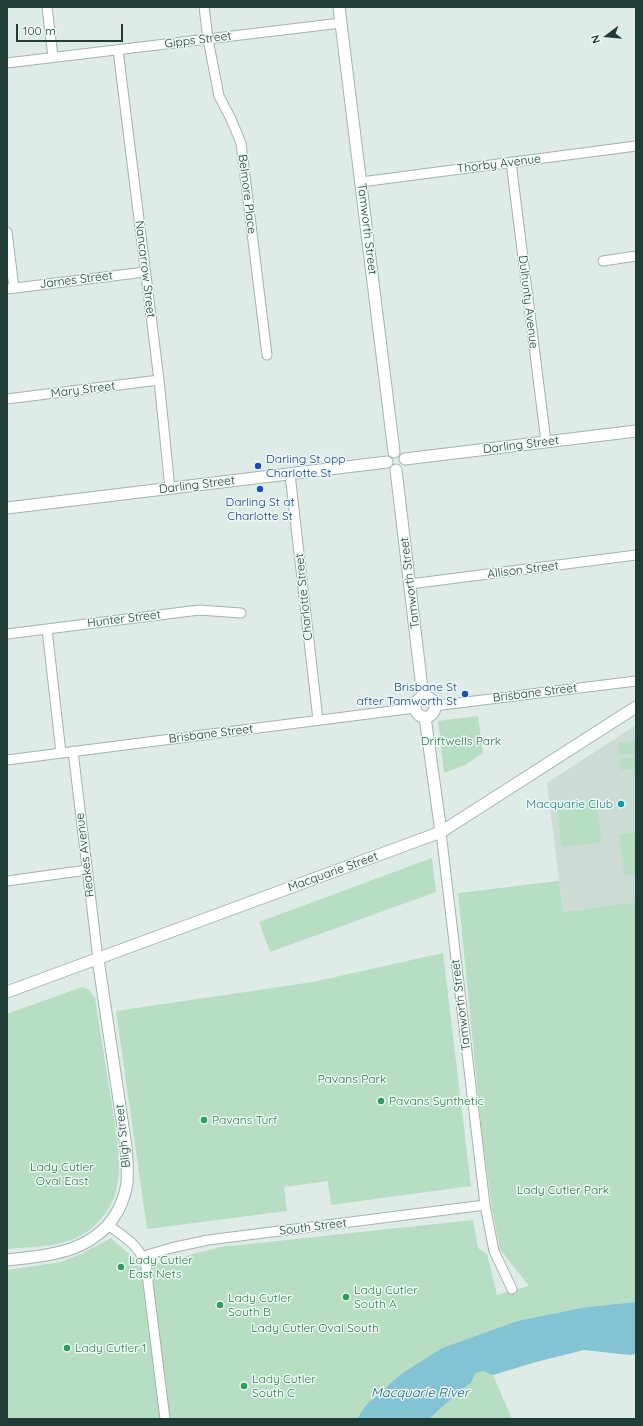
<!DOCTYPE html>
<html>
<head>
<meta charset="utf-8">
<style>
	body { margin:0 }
	#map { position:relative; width:643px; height:1426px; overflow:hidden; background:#dfebe6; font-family:Quicksand,sans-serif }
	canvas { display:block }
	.frame { position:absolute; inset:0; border:8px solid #1f3c36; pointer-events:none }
	.north { position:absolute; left:587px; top:16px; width:40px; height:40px; -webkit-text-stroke:3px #eff8f4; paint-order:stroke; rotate:254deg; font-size:11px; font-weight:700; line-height:16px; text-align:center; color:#1f3c36 }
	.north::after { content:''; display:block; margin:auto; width:14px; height:18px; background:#1f3c36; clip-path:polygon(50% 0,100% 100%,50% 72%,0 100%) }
	.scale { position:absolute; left:16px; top:24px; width:107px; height:18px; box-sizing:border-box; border:2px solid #1f3c36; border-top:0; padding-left:5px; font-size:12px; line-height:14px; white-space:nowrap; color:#1f3c36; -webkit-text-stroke:3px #eff8f4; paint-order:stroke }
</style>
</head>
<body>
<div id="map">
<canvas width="643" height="1426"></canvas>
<div class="frame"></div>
<div class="north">N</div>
<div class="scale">100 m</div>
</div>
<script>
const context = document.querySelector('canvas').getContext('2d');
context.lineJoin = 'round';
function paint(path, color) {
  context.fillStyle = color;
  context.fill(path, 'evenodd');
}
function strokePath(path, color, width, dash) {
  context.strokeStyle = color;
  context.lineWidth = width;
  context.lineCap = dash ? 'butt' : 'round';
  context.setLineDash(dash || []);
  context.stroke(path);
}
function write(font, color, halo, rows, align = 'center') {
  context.font = font + ' Quicksand,sans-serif';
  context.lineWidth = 3;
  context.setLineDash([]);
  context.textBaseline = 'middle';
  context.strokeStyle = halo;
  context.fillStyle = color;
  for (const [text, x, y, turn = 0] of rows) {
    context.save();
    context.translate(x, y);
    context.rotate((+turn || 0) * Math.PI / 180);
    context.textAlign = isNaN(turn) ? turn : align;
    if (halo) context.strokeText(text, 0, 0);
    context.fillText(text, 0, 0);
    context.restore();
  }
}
const built = new Path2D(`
	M636 725V902L563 912 547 783Z`);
const green = new Path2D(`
	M478 716 483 753 467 764 444 773 438 721Z
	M636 741V753L619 755 618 743Z
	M636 756V769L621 770 620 759Z
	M596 800 602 842 562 847 556 806Z
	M636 832V874L624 875 619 834Z
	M432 858 436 892 270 952 259 922Z
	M559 881 563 912 636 902V1302L586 1307 517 1321 442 1348 401 1374 365 1406 357 1419H7V1270L61 1262 83 1253 111 1238 138 1262 139 1268 221 1247 473 1220 478 1248 487 1254 497 1295 529 1286 500 1249 492 1208 482 1135 458 893Z
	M443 953 471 1186 331 1205 328 1181 284 1187 287 1211 147 1229 116 1011 313 982Z
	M82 987 89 990 95 998 117 1137C120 1169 123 1196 99 1221 90 1231 79 1238 65 1242 49 1247 25 1247 7 1249V1014Z
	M482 1371 493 1375 512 1419H429L460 1391 471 1383 475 1374Z`);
const water = new Path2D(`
	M636 1302V1354L630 1355 584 1350 536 1362 493 1375 482 1371 475 1374 471 1383 460 1391 429 1419H357L365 1406 401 1374 442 1348 517 1321 586 1307Z`);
const minor = new Path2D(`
	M47 7 53 57
	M204 7 208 39 219 96 231 119 241 143 267 355
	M118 50 159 380 170 489
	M7 63 341 23
	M511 162 546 442
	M361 182 636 146
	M7 232 14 288
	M603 261 636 256
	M7 289 145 272
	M7 399 159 380
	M290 474 318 720
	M410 584 636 555
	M47 629 61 753
	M7 634 199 610 241 613
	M434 706 636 681
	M73 751 98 959
	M7 760 415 708
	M441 832 485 1205 494 1251 512 1289
	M7 881 87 870
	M108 1225C124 1237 140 1245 146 1266L165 1419
	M144 1256 171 1248 208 1240 485 1205`);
const tertiary = new Path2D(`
	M339 7 394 452
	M405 459 636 431
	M396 470 423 697
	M7 508 387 462
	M415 707a10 10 0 1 1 20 0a10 10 0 1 1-20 0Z
	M425 717 441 832
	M7 992 441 832 636 707
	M7 1260C46 1256 87 1253 112 1220 120 1209 125 1197 127 1183 128 1171 127 1159 126 1147L98 959`);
const markers = [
	[258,466,4,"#1a4fb4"],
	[260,489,4,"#1a4fb4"],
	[465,694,4,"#1a4fb4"],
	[621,804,4,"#0f9aa8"],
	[381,1101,4,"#2e9e5b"],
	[204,1120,4,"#2e9e5b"],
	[121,1267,4,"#2e9e5b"],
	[346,1297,4,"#2e9e5b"],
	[220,1305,4,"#2e9e5b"],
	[67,1348,4,"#2e9e5b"],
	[244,1386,4,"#2e9e5b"]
];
const streetNames = [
	["Gipps Street",198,40,-7],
	["Thorby Avenue",499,164,-7],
	["Belmore Place",247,194,83],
	["Tamworth Street",367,229,83],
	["Nancarrow Street",145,269,83],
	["James Street",76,280,-7],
	["Dulhunty Avenue",528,302,83],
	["Mary Street",83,390,-7],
	["Darling Street",521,445,-7],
	["Darling Street",197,485,-7],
	["Allison Street",523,570,-7],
	["Tamworth Street",410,583,-97],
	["Charlotte Street",304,597,-96],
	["Hunter Street",124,619,-7],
	["Brisbane Street",535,693,-7],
	["Brisbane Street",211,734,-7],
	["Reakes Avenue",85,855,-97],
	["Macquarie Street",333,872,-20],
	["Tamworth Street",461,1005,-97],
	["Bligh Street",123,1136,-96],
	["South Street",313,1227,-7]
];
const transitNames = [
	["Darling St opp",266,459],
	["Charlotte St",266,473],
	["Darling St at",260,502,"center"],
	["Charlotte St",260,516,"center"],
	["Brisbane St",457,687,"right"],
	["after Tamworth St",457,701,"right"]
];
const parkNames = [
	["Driftwells Park",461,741],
	["Pavans Park",352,1079],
	["Lady Cutler",62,1167],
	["Oval East",62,1181],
	["Lady Cutler Park",563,1190],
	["Lady Cutler Oval South",315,1328]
];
const cultureNames = [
	["Macquarie Club",613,804]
];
const leisureNames = [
	["Pavans Synthetic",389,1101],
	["Pavans Turf",212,1120],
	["Lady Cutler",129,1260],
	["East Nets",129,1274],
	["Lady Cutler",354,1290],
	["South A",354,1304],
	["Lady Cutler",228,1298],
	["South B",228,1312],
	["Lady Cutler 1",75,1348],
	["Lady Cutler",252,1379],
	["South C",252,1393]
];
const waterNames = [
	["Macquarie River",420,1393]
];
paint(built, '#cddbd5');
paint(green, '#b7dec3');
paint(water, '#84c3d3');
strokePath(minor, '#a2b3ae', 11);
strokePath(tertiary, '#a2b3ae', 13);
strokePath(minor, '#fff', 9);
strokePath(tertiary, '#fff', 11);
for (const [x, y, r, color] of markers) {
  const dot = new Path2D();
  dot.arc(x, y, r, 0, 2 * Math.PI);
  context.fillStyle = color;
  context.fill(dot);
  strokePath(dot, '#eff8f4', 1.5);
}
write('12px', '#1f3c36', '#eff8f4', streetNames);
write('12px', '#164399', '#eff8f4', transitNames, 'left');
write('12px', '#28744a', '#eff8f4', parkNames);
write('12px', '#0d838f', '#eff8f4', cultureNames, 'right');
write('12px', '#27864d', '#eff8f4', leisureNames, 'left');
write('italic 13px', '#17647a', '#eff8f4', waterNames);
</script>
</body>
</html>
